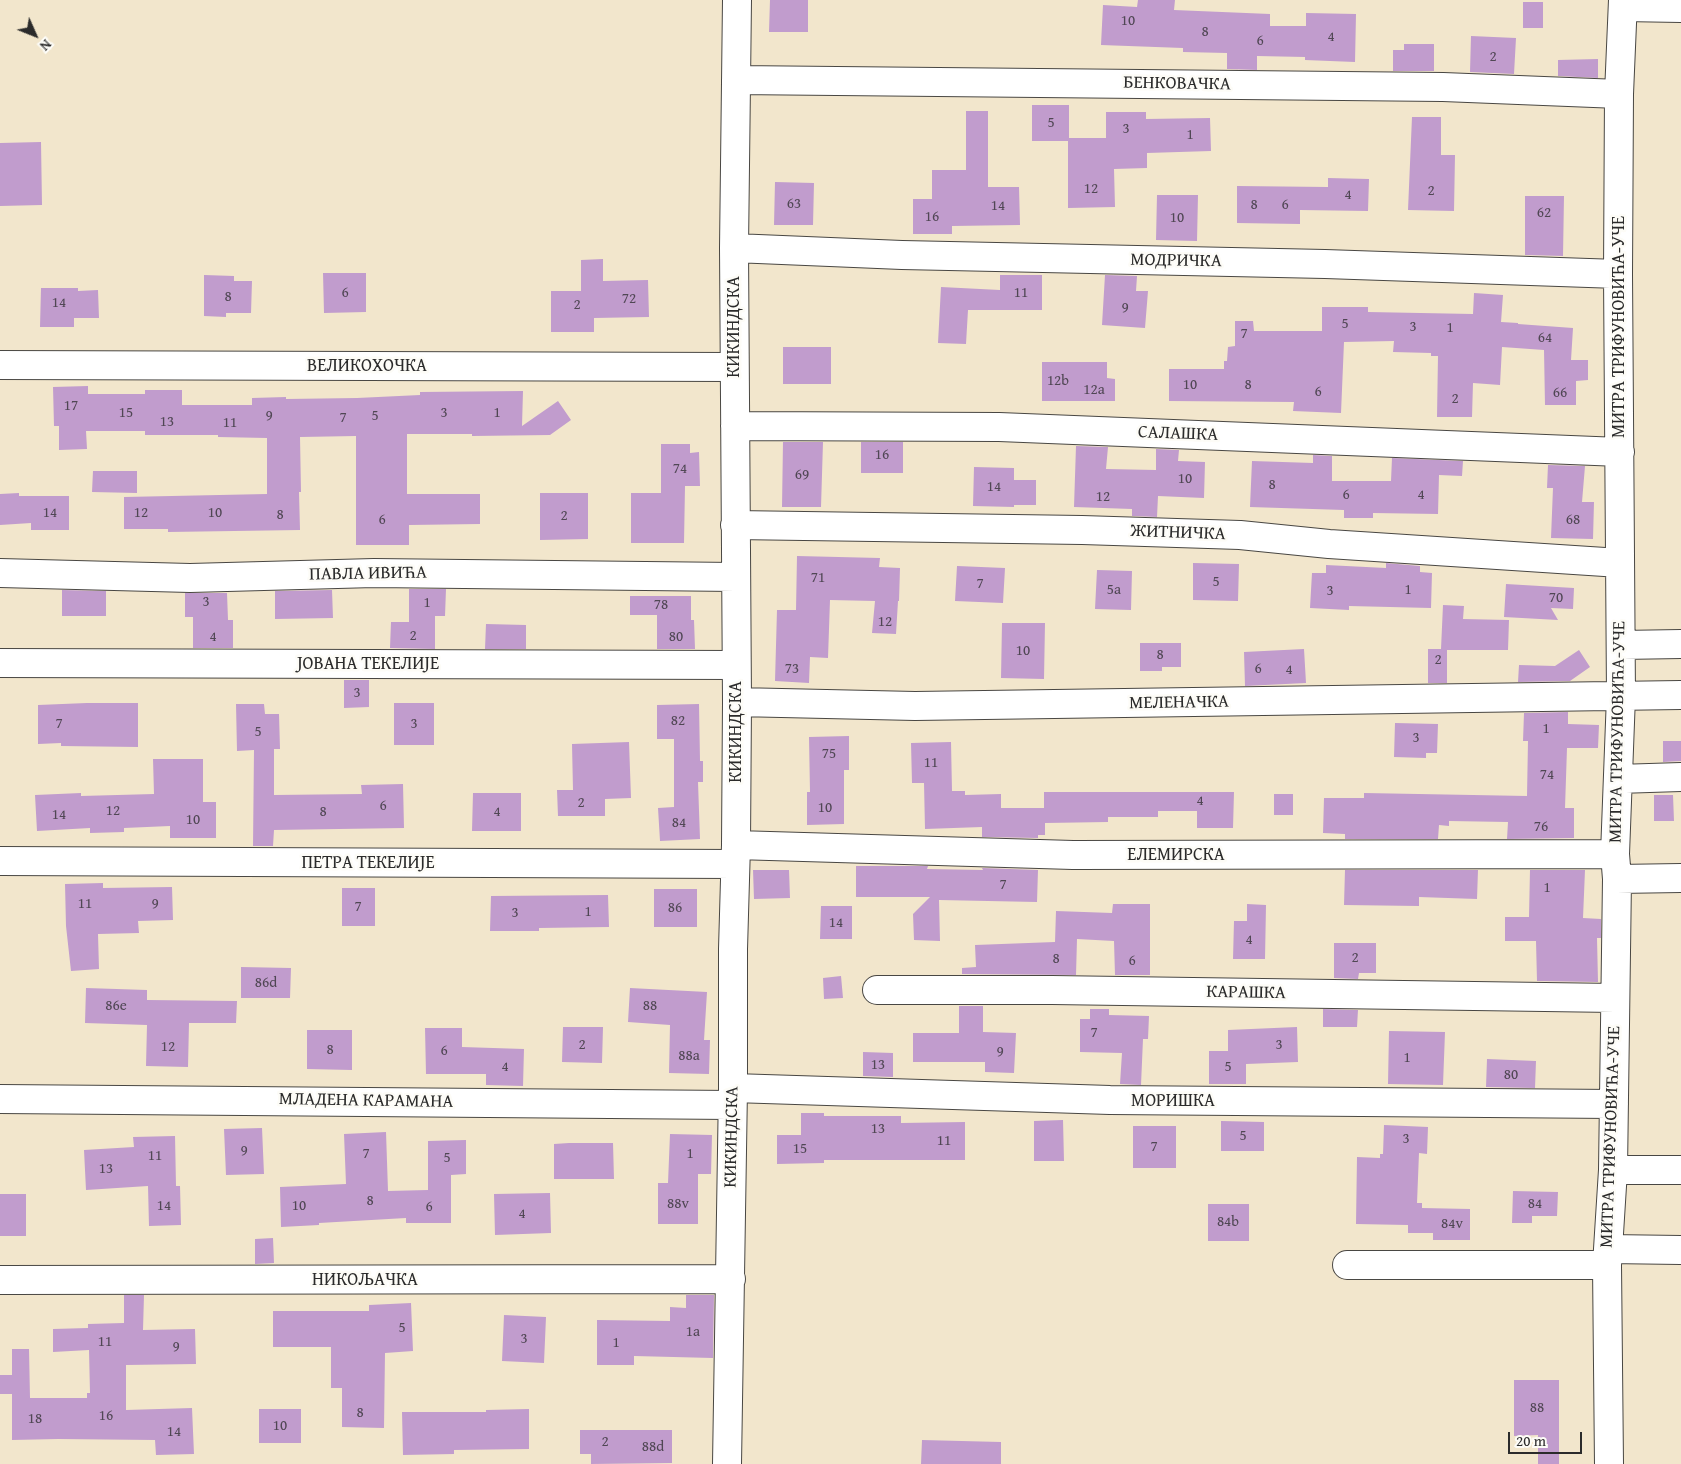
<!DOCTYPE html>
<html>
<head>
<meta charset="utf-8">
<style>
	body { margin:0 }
	#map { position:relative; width:1681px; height:1464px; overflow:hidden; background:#f2e6cc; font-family:"Gentium Book Plus",serif }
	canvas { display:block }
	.north { position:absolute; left:10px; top:10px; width:50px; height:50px; -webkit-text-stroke:4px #fdfcf7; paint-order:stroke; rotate:134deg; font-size:14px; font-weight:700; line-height:20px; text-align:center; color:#2b2b2b }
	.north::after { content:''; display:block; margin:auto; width:18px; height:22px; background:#2b2b2b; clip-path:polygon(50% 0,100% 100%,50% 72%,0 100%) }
	.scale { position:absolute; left:1508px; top:1432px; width:74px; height:22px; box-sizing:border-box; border:2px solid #2b2b2b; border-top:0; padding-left:6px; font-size:15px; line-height:18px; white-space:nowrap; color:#2b2b2b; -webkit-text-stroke:4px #fdfcf7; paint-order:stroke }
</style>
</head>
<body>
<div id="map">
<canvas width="1681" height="1464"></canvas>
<div class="north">N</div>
<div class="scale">20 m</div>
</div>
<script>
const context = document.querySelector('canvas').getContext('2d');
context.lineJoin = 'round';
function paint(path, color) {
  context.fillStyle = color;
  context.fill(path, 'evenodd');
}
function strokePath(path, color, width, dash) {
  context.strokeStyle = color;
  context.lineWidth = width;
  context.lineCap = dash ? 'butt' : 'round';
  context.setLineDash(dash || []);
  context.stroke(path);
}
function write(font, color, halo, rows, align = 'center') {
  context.font = font + ' "Gentium Book Plus",serif';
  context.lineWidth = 5;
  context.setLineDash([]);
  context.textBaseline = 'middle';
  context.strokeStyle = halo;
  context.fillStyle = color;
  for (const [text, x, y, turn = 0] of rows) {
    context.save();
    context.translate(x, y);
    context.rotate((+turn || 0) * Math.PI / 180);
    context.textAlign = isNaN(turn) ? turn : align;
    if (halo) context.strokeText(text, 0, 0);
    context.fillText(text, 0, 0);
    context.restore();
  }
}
const building = new Path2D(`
	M770 0H808V32H769Z
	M1138 0H1175L1174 10 1270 14V26H1306V13L1356 14 1355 62 1305 60V57L1257 56V70L1227 69V53L1183 52V48L1101 45 1103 5 1137 7Z
	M1523 2H1543V28H1523Z
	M1471 36 1516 38 1514 74 1470 72Z
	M1404 44H1434V71H1393V50H1404Z
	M1598 59V78L1558 76V60Z
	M1032 105H1069V138H1106V112H1146V119L1210 118 1211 151 1147 153V168L1114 169 1115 207 1068 208V141H1032Z
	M966 111H988V187H1019L1020 225 952 226V234H913V199H932V170H966Z
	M1412 117H1441V155H1455L1454 211 1408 210Z
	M41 142 42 205 0 206V143Z
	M1328 178 1369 179 1368 211 1300 210V224L1237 223V186L1328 187Z
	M775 182 814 183 813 225H774Z
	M1157 195H1198L1197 241 1156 240Z
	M1525 196H1564L1563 256 1525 255Z
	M603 259V281L648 280 649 317 594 318V332H551V291H581V260Z
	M323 273H366V312L324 313Z
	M204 275 234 276V281H252L251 313H226V317L204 316Z
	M1000 275H1042V310H968L966 344 938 343 941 287 1000 290Z
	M1105 275 1137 276 1136 291H1148L1145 328 1102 325Z
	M41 288H78V291L98 290 99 318H74V327H40Z
	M1474 293 1503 295 1501 322 1518 323V324L1573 328 1571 360H1588V380L1576 381V405H1545L1544 350 1502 347 1500 385 1473 383 1472 417H1437L1438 356H1431V353L1393 352 1394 341 1344 342 1341 413 1293 411 1294 402 1169 401V369H1224V361H1227L1228 347 1235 346V321H1253L1254 331H1322V307H1368V312L1473 314Z
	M783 347H831V384H783Z
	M1042 362H1107V378L1115 379V401H1042Z
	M88 386V394H145V390H182V405H252V398L286 397V399L357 398 420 395V392L523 391 522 426 558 401 571 420 550 435 472 436V434H407V494H480V524L409 525V545H356V436L300 437 301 492H299L300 530 168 532V529H124V497L267 494V438L218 437V435H145V431H86L87 449 59 450V426H54L53 387Z
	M783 442H823L821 507H782Z
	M861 442H903V473H861Z
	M661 444H690V453L699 452 700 486H685L684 543H631V493H661Z
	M1076 446 1108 447 1106 469 1156 470V449L1179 450 1178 461 1205 462 1204 498 1158 496 1157 517 1132 516V509L1074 507Z
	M1313 455 1332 456V481H1391L1392 458 1463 461 1462 476 1439 475 1438 514 1373 513V518H1344V510L1250 507 1252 461 1313 463Z
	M1548 465 1585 466 1582 502H1594L1593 539 1551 538 1553 488H1547Z
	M974 467 1014 468V480H1036V505H1014V507L973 506Z
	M93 471H137V493L92 492Z
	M19 493V496H69V530H31V523L0 525V494Z
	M540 493H588V539L540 540Z
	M797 556 880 558 879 567 900 568 899 601H898L896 634 872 633 875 601 830 600 828 658 810 657 809 683 775 681 777 610H796Z
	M1193 563 1239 564 1238 601 1193 600Z
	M1386 563 1420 566V572L1432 573 1431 608 1349 606V610L1310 608 1312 573H1326V565L1386 568Z
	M957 566 1005 568 1003 603 955 601Z
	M1097 570 1132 571 1131 610 1095 609Z
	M1506 584 1574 588 1573 609 1551 608 1558 620 1504 617Z
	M409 589H446L445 616H435V649L390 648 391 622H409Z
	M62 590 106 591V616H62Z
	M332 590 333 618 275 619V591Z
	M185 593H227L228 620H233V648H193V617H185Z
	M630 596H691V620H694L695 649H657V615H630Z
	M1443 605 1464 606 1463 619 1509 620 1508 650H1447V683H1428V649H1441Z
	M1002 623H1045L1044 679 1001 678Z
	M486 624 526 625V649H485Z
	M1140 643H1181V667H1162V671H1140Z
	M1304 649 1306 683 1245 686 1244 652Z
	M1579 650 1590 667 1570 681 1518 682 1519 665 1555 666Z
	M344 680H369V707L344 708Z
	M87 703H138V747L61 746V743L38 744V705Z
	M394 703H434V745H394Z
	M236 704H264L265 714H279L280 749H274V795L362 794 361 785 403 784 404 828 274 830 273 846H253L254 750 237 751Z
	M699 704 700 761H703V782H698L700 839 660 841 658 808 674 807V739H657V705Z
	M1568 712V724L1599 725 1598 748H1567L1565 808H1574V838L1507 839 1508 822 1449 821V826L1439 825 1438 839H1345V834L1323 833 1324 798H1364V793L1527 796 1528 741H1523L1524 713Z
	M1395 723 1438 724 1437 753H1426V758L1394 757Z
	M849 736V770H844V824L807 825V792H810L809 737Z
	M1663 741H1681V761L1663 762Z
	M629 742 631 798 605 799V816H558L557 790H573L572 744Z
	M951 742 952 791H965V795L1001 794V808H1044V792H1234L1233 828H1197V811H1158V817H1108V822L1045 823V835H1038V838L982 837V827L925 829 924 783H912L911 743Z
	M153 759H203V802H216V838H170V826L124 828V832L90 833V828L37 831 35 795 81 793V796L154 794Z
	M473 793H521V831H472Z
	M1274 794H1293V815H1274Z
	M1654 795H1673L1674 821H1654Z
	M856 866H928L927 869 983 870 982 868 1038 870 1037 902 939 900 940 941 914 940 913 914 930 897H856Z
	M753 870H789L790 898 754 899Z
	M1345 870H1478L1477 899 1419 897V906L1344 905Z
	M1530 870H1585L1583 918 1601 919V938H1597L1598 982 1537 981 1536 941H1505V917H1529Z
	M103 883V888L172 887 173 920 138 921 139 933 98 934 99 969 71 971 66 926 65 884Z
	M342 888H375V926H342Z
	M654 889H697V927H654Z
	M608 895 609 927 539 928V931H490L491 896Z
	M1113 904H1150V975H1115L1114 941 1077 939 1076 975 962 974V968L976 967 975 945 1055 942 1056 911 1112 913Z
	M1247 904 1266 905 1265 959H1233L1234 921H1247Z
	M821 906H852V939H820Z
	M1334 943H1376V973H1359L1358 979 1334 978Z
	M241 967 291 968 290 998H241Z
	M841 976 843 998 824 999 823 978Z
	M86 988 147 990V1000L237 1001 236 1023H189L188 1067 146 1066 147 1025 85 1023Z
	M630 988 707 992 704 1040H710L709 1074 669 1073 670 1025 628 1022Z
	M959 1006H983V1032L1016 1033 1014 1073 985 1072V1062H913V1033H959Z
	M1090 1009H1109V1015L1149 1016 1148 1039H1143L1141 1085 1120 1084 1122 1053 1080 1052V1019H1090Z
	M1323 1009 1358 1010 1357 1027H1323Z
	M563 1027H603L602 1063 562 1062Z
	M1297 1027 1298 1062 1246 1064V1084H1209V1051H1228V1030Z
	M425 1028H462V1047L524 1049 523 1086 486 1085V1074H426Z
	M307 1030H352V1070L307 1069Z
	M1389 1031 1445 1032 1443 1085 1388 1084Z
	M863 1052 893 1053V1077L863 1076Z
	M1487 1059 1536 1061 1535 1088 1486 1087Z
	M801 1113H824V1116H901V1123L965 1122V1160H824V1163L777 1164V1135H801Z
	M1063 1120 1064 1161H1034V1121Z
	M1221 1121 1264 1122V1151H1221Z
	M1384 1125 1428 1127 1427 1154 1419 1153 1417 1203H1422V1208L1470 1209V1240H1433V1233H1408V1225L1356 1224 1357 1157 1380 1158V1154H1383Z
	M1133 1126H1176V1168H1133Z
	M262 1128 264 1174 226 1175 224 1129Z
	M386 1132 388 1191 428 1190V1141L466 1140V1174L451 1175V1223H406V1218L319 1223V1225L281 1227 280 1187 346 1184 344 1134Z
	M670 1134 712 1135 711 1174H698V1224H658V1183H668Z
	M175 1136 176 1186H180L181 1225 149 1226 148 1186 86 1190 84 1150 134 1147 133 1137Z
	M569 1143H613L614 1179H554V1144Z
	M1513 1191 1558 1192 1557 1216H1532V1223H1512Z
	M550 1193 551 1233 495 1235 494 1194Z
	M0 1194H26V1236H0Z
	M1208 1204H1249V1241H1208Z
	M273 1238 274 1263 255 1264V1239Z
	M124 1295H144L143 1330 195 1329 196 1364 126 1365V1410L192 1408 194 1454 156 1455 155 1440 58 1439 12 1440V1394H0V1375H12V1349H29L30 1398H87V1393H90L89 1350 53 1352V1329L88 1328V1324L124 1323Z
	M686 1295H714L713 1358 634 1356V1365H597V1320L670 1321V1307L686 1308Z
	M411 1303 413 1351 385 1353 384 1428 342 1427V1388H331V1347H273V1311H369V1305Z
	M504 1315 546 1317 544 1363 502 1361Z
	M1514 1380H1559V1464H1538V1435L1514 1436Z
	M259 1409H301V1443H259Z
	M529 1409V1449L454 1450V1454L403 1455 402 1412H486V1410Z
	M580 1430H672V1463L591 1464V1454H580Z
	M922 1440 1001 1442V1464H921Z`);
const minor = new Path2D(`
	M1623 7 1681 8
	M736 80 1443 87 1619 94
	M734 248 902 255 1325 264 1618 274
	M0 365 734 367
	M735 426 999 427 1620 452
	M735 525 1082 530 1240 535 1329 544 1620 563
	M0 573 190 578 374 573 735 577
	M1621 645 1681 644
	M0 663 736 665
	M737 702 915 706 1681 695
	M1618 779 1681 777
	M736 845 1073 855 1615 854
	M0 861 735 864
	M1617 879 1681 878
	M877 990H1052L1615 998
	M733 1088 1110 1100 1614 1104
	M0 1099 732 1105
	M1613 1170H1681
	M1608 1249 1681 1250
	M1347 1265H1607
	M0 1280 731 1279
	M727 1464 733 1088V949L736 845 737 702 734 248 737 0
	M1609 1464 1607 1265 1613 1170 1617 879 1615 854 1621 696 1618 274 1619 94 1623 0`);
const numberNames = [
	["10",1128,21],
	["8",1205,32],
	["4",1331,37],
	["6",1260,41],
	["2",1493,57],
	["5",1051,123],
	["3",1126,129],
	["1",1190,135],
	["12",1091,189],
	["2",1431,191],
	["4",1348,195],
	["63",794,204],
	["8",1254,205],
	["6",1285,205],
	["14",998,206],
	["62",1544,213],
	["16",932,217],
	["10",1177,218],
	["6",345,293],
	["11",1021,293],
	["8",228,297],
	["72",629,299],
	["14",59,303],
	["2",577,305],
	["9",1125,308],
	["5",1345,324],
	["3",1413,327],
	["1",1450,328],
	["7",1244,334],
	["64",1545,338],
	["12b",1058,381],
	["10",1190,385],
	["8",1248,385],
	["12a",1094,390],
	["6",1318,392],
	["66",1560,393],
	["2",1455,399],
	["17",71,406],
	["15",126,413],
	["3",444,413],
	["1",497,413],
	["9",269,416],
	["5",375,416],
	["7",343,418],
	["13",167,422],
	["11",230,423],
	["16",882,455],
	["74",680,469],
	["69",802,475],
	["10",1185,479],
	["8",1272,485],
	["14",994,487],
	["6",1346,495],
	["4",1421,495],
	["12",1103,497],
	["14",50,513],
	["12",141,513],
	["10",215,513],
	["8",280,515],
	["2",564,516],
	["6",382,520],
	["68",1573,520],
	["71",818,578],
	["5",1216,582],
	["7",980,584],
	["5a",1114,590],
	["1",1408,590],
	["3",1330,591],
	["70",1556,598],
	["3",206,602],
	["1",427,603],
	["78",661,605],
	["12",885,622],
	["2",413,636],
	["4",213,637],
	["80",676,637],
	["10",1023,651],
	["8",1160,655],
	["2",1438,660],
	["73",792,669],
	["6",1258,669],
	["4",1289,670],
	["3",357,693],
	["82",678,721],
	["7",59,724],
	["3",414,724],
	["1",1546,729],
	["5",258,732],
	["3",1416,738],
	["75",829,754],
	["11",931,763],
	["74",1547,775],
	["4",1200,801],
	["2",581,803],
	["6",383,806],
	["10",825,808],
	["12",113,811],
	["8",323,812],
	["4",497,812],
	["14",59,815],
	["10",193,820],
	["84",679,823],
	["76",1541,827],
	["7",1003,885],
	["1",1547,888],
	["11",85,904],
	["9",155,904],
	["7",358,907],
	["86",675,908],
	["1",588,912],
	["3",515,913],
	["14",836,923],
	["4",1249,940],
	["2",1355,958],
	["8",1056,959],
	["6",1132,961],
	["86d",266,983],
	["86e",116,1006],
	["88",650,1006],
	["7",1094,1033],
	["2",582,1045],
	["3",1279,1045],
	["12",168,1047],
	["8",330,1050],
	["6",444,1051],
	["9",1000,1052],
	["88a",689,1056],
	["1",1407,1058],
	["13",878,1065],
	["4",505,1067],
	["5",1228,1067],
	["80",1511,1075],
	["13",878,1129],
	["5",1243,1136],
	["3",1406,1139],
	["11",944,1141],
	["7",1154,1147],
	["15",800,1149],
	["9",244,1151],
	["7",366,1154],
	["1",690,1154],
	["11",155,1156],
	["5",447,1158],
	["13",106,1169],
	["8",370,1201],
	["88v",678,1204],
	["84",1535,1204],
	["14",164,1206],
	["10",299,1206],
	["6",429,1207],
	["4",522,1214],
	["84b",1228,1222],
	["84v",1452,1224],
	["5",402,1328],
	["1a",693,1332],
	["3",524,1339],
	["11",105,1342],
	["1",616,1343],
	["9",176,1347],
	["88",1537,1408],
	["8",360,1413],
	["16",106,1416],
	["18",35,1419],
	["10",280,1426],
	["14",174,1432],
	["2",605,1442],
	["88d",653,1447]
];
const streetNames = [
	["БЕНКОВАЧКА",1177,84,1],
	["МОДРИЧКА",1176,261,1],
	["КИКИНДСКА",734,327,-90],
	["МИТРА ТРИФУНОВИЋА-УЧЕ",1619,327,-90],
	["ВЕЛИКОХОЧКА",367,366],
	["САЛАШКА",1178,434,2],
	["ЖИТНИЧКА",1178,533,2],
	["ПАВЛА ИВИЋА",368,574,-1],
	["ЈОВАНА ТЕКЕЛИЈЕ",368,664],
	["МЕЛЕНАЧКА",1179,703,-1],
	["КИКИНДСКА",736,732,-90],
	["МИТРА ТРИФУНОВИЋА-УЧЕ",1618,732,-89],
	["ЕЛЕМИРСКА",1176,855],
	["ПЕТРА ТЕКЕЛИЈЕ",368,863],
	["КАРАШКА",1246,993,1],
	["МЛАДЕНА КАРАМАНА",366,1101,1],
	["МОРИШКА",1173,1101],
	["КИКИНДСКА",732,1137,-89],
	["МИТРА ТРИФУНОВИЋА-УЧЕ",1611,1137,-88],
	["НИКОЉАЧКА",365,1280]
];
paint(building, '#c19ccd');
strokePath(minor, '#494743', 30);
strokePath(minor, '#fff', 28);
write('15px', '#504754', null, numberNames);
write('18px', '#2b2b2b', '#fdfcf7', streetNames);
</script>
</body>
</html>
